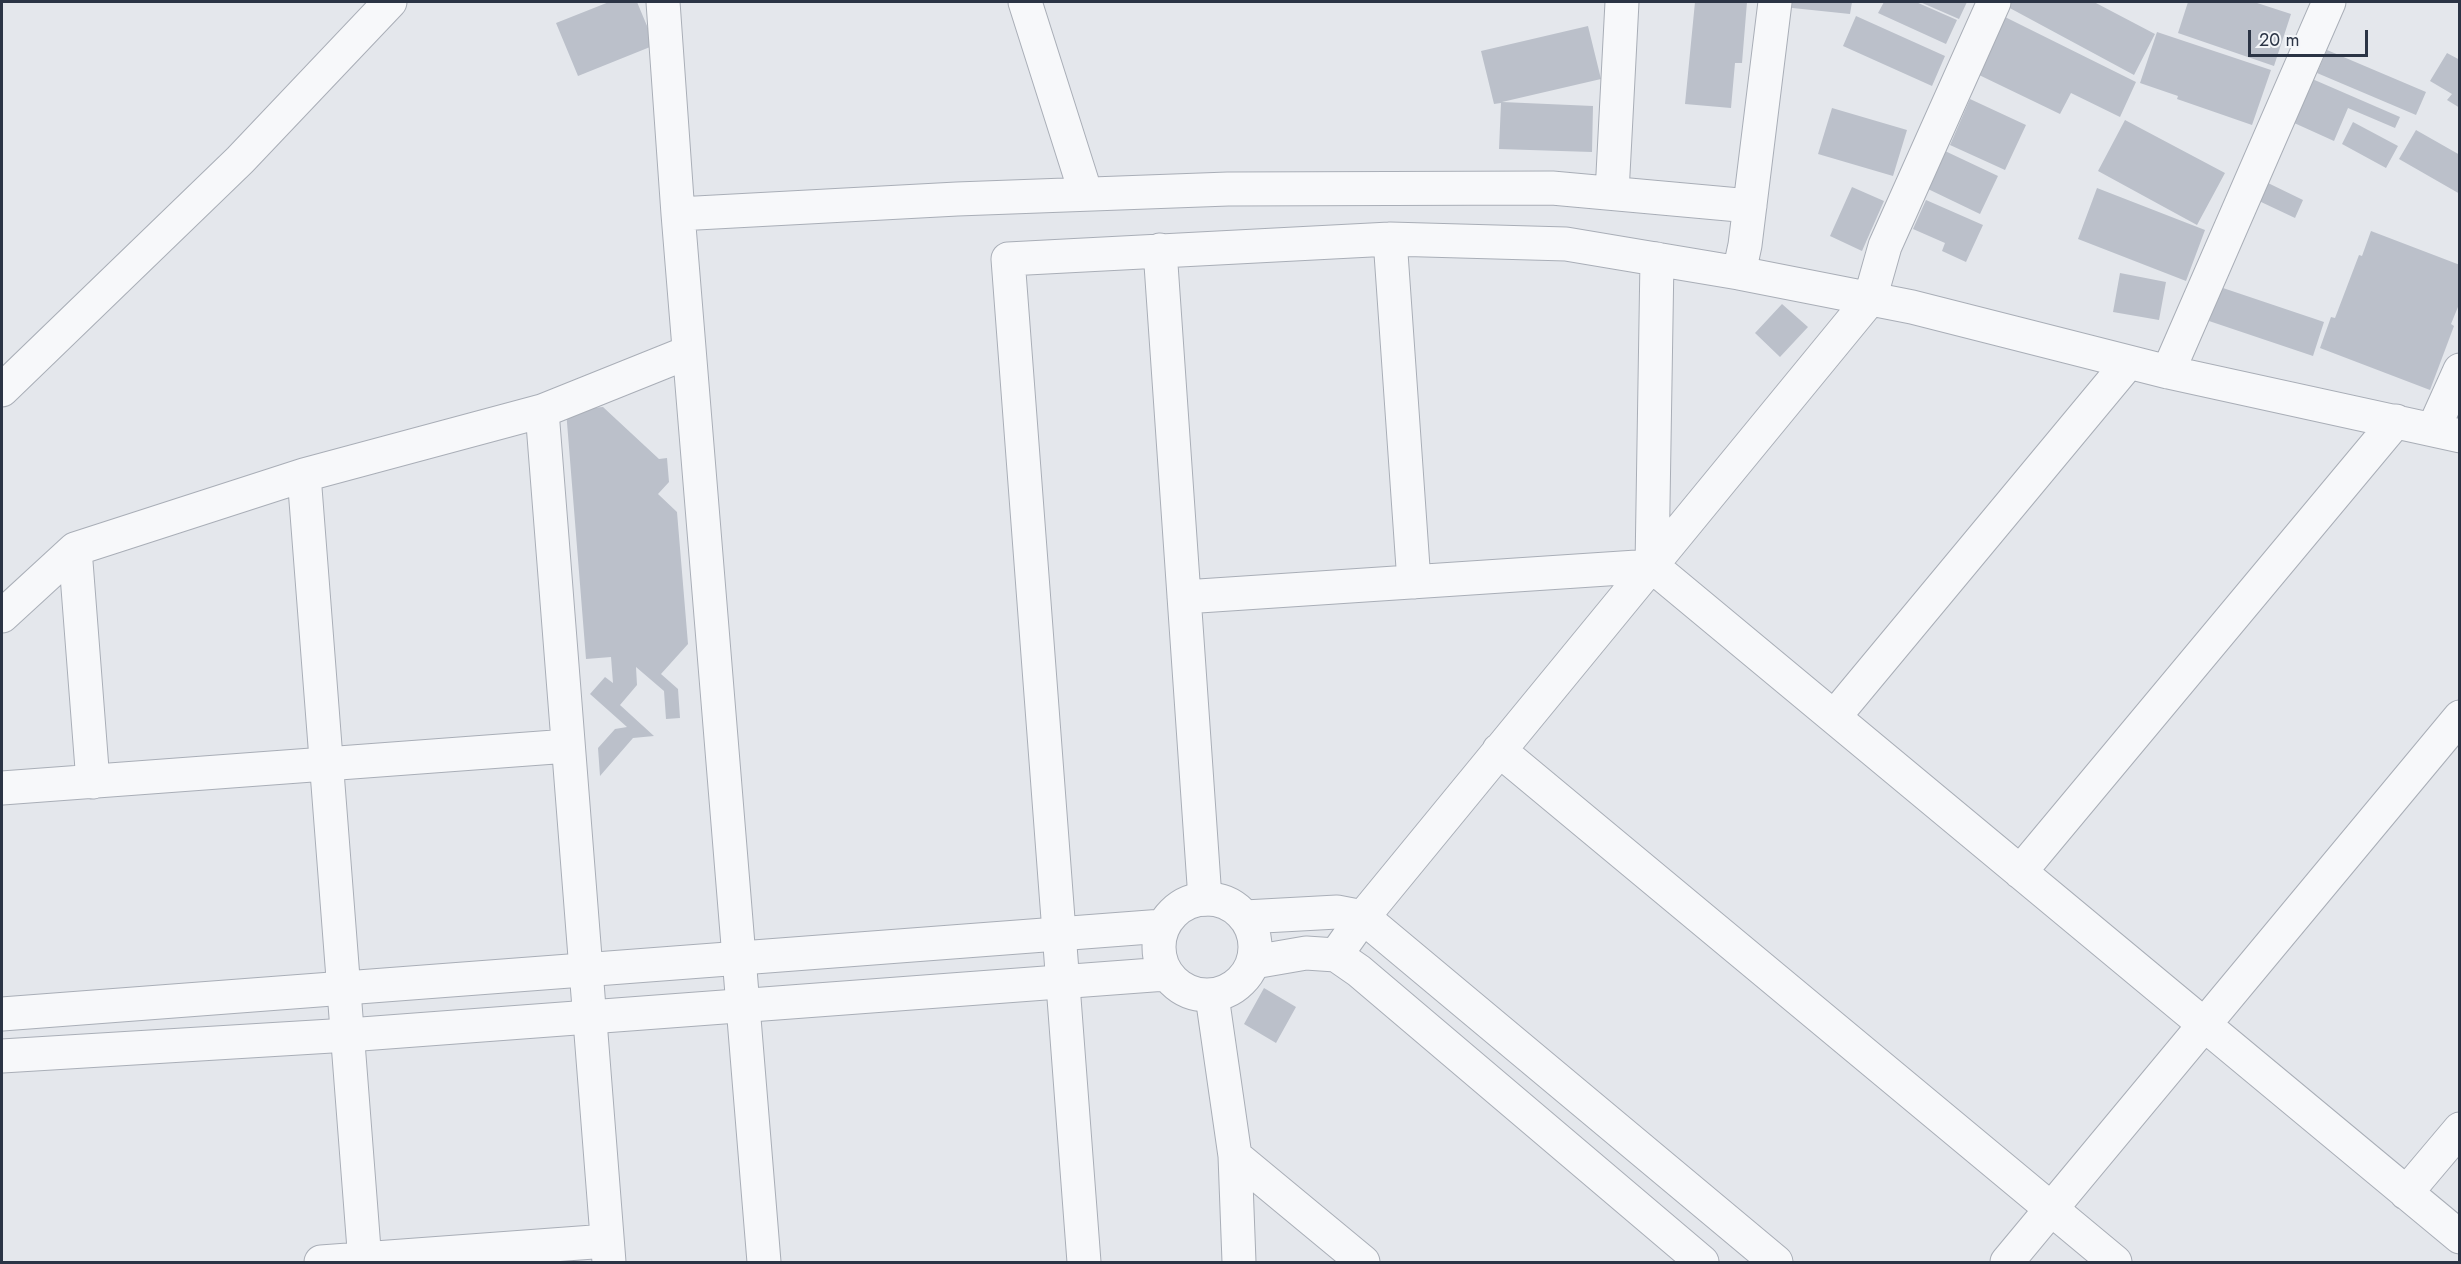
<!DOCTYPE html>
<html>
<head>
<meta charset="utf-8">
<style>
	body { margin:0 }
	#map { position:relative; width:2461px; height:1264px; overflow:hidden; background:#e4e7ec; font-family:Jost,sans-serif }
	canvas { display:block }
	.frame { position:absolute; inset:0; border:3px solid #2b3445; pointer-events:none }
	.scale { position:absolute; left:2248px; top:30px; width:120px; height:27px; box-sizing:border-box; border:3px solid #2b3445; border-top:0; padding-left:8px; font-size:18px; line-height:21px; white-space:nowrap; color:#2b3445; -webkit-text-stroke:4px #f4f6f9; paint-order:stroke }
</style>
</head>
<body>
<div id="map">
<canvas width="2461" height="1264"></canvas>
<div class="frame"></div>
<div class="scale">20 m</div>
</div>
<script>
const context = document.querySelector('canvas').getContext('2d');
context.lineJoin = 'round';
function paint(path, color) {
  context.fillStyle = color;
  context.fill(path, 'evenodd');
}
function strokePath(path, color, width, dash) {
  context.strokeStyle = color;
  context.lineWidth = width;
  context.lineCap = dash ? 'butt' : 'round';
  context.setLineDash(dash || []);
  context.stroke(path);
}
const building = new Path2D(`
	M609 2H637L655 45 578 76 556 23Z
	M1695 2H1747L1742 63H1735L1731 108 1685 104Z
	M1783 2H1852L1850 14 1783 7Z
	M1884 2H1916L1957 20 1946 44 1878 13Z
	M1920 2H1967L1959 19Z
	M2009 2H2094L2155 34 2134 75 2006 6Z
	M2188 2H2254L2291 14 2274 66 2178 33Z
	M1856 16 1945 56 1932 86 1843 46Z
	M2005 17 2136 82 2120 117 2071 93 2060 114 1977 74Z
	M1588 26 1601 79 1502 102 1593 106 1592 152 1499 149 1501 103 1494 104 1481 51Z
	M2157 32 2271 70 2252 125 2177 99 2178 96 2140 83Z
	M2327 50 2426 92 2416 115 2317 73Z
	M2447 53 2460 60V108L2447 100 2452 94 2430 81Z
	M2310 78 2400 117 2395 128 2348 108 2334 141 2292 122Z
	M1970 99 2026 125 2005 170 1950 145Z
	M1832 108 1907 130 1893 176 1818 154Z
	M2125 120 2225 173 2197 225 2098 171Z
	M2353 122 2398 146 2386 168 2342 144Z
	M2416 130 2460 155V194L2399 159Z
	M1945 151 1998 176 1980 214 1928 189Z
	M2268 183 2303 200 2295 218 2259 201Z
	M1852 187 1884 201 1862 251 1830 236Z
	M2097 188 2205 230 2186 281 2078 239Z
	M1926 200 1983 225 1966 262 1942 251 1945 243 1913 229Z
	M2371 231 2460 265V302L2451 324 2454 326 2430 390 2320 348 2331 317 2335 318 2359 255 2362 256Z
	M2120 273 2166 282 2159 320 2113 312Z
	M2220 287 2324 322 2313 356 2209 321Z
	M1782 304 1808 327 1780 357 1755 333Z
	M603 407 659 459 667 458 669 482 658 494 677 512 688 644 661 674 678 689 680 718 666 719 664 691 636 667 637 685 620 705 654 736 633 738 600 776 598 748 615 729 627 727 590 694 605 677 613 683 611 657 586 659 566 410Z
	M1264 988 1296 1007 1276 1043 1244 1024Z`);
const minor = new Path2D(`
	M663 2 678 214 764 1262
	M1025 2 1086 194
	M1612 193 1622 2
	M678 214 957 199 1228 189 1552 188 1750 206
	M1390 239 1414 582
	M1160 250 1205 899
	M1739 273 1745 245 1775 2
	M2168 372 2329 2
	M542 411 609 1262
	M2433 430 2460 370
	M304 475 365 1262
	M75 549 93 782
	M1652 566 1657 259
	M1184 597 1652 566 2460 1237
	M2 616 75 549 304 475 542 411 689 352
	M1834 717 2128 363
	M1499 750 2115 1262
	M2 788 568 746
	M2020 872 2396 421
	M1336 955 1363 917 1870 299 1885 246 1994 2
	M1212 996 1235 1156 1239 1262
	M1235 1156 1363 1262
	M2406 1193 2460 1129
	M321 1262 607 1241
	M1084 1262 1008 259 1390 239 1566 244 1739 273 1912 307 2168 372 2460 436
	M2007 1262 2460 717`);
const tertiary = new Path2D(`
	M2 390 240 160 390 2
	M1159 947a48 48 0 1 1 96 0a48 48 0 1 1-96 0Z
	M1245 917 1337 912 1363 917 1776 1262
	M1254 962 1306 953 1336 955 1359 971 1702 1262
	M2 1014 1163 926
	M2 1056 348 1035 1166 974`);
paint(building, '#bbc0ca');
strokePath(minor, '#a9aeb7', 35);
strokePath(tertiary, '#a9aeb7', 35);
strokePath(minor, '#f7f8fa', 33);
strokePath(tertiary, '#f7f8fa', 33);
</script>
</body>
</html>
